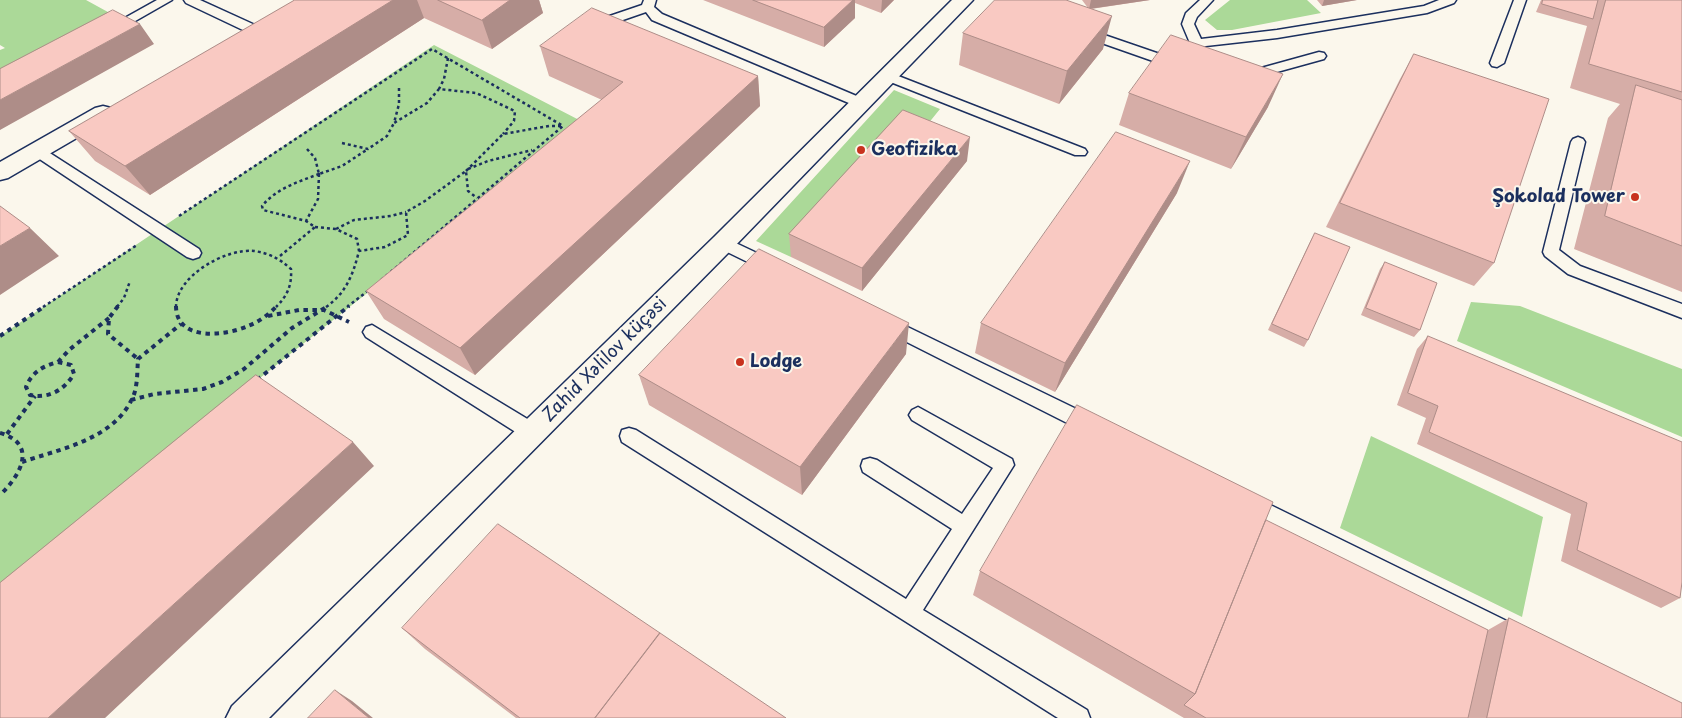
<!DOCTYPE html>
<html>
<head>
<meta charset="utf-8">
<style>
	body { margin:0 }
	canvas { display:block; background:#fbf7ec }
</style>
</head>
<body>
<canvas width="1682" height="718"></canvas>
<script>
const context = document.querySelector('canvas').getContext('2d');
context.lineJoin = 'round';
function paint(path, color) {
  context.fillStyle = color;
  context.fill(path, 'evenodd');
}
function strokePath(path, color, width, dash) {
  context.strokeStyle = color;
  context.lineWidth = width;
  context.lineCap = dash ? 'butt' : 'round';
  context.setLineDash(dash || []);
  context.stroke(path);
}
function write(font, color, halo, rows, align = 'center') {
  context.font = font + ' "Playpen Sans",sans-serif';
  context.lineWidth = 4;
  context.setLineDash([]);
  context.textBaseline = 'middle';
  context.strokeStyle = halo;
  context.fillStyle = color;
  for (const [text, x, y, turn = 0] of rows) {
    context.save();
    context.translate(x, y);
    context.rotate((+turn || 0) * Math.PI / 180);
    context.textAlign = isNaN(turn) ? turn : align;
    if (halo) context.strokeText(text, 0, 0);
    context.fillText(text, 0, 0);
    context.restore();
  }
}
const green = new Path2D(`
	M0 0H86L117 17 0 80V50L5 48 0 45Z
	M1230 0H1307L1321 13 1232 30H1217L1205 20Z
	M434 45 583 122 0 584V336Z
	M894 90 940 109 915 140 901 134 791 257 756 241Z
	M1471 302 1520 306 1682 369V437L1457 341Z
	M1371 436 1543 517 1522 617 1340 528Z`);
const pathFar1 = new Path2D(`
	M448 58 444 79 439 89 476 93 515 111 514 121 503 134
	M399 88V104L394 123 427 103 439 89
	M342 143 368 149 387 136 394 123
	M307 149 315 158 319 174 342 166 368 149
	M468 169 488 161 532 150
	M466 171 503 134 549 126H562
	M319 174 318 199 306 221 263 210 262 206C277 188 298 182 319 174Z
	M179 216 432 49 563 126 380 281
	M315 227 336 229 357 239 359 251
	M336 229 354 220 391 216 406 212
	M280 256 315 227 306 221
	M43 307 137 245
	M117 307 124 298 130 281
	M176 307C176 276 226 248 254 251 269 253 280 259 291 269 292 286 287 296 276 307
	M326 307C346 293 353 275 359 251L385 247 408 235 406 212 425 201 466 171 468 191 477 198
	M347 307 369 290`);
const path = new Path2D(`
	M118 306 109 318 108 334 138 359
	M176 306C176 342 226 336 248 326 259 322 269 314 277 306
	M268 316 299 310H324L349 322
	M0 336 45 306
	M58 362 71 365 74 374C64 390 49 399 30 395L26 387C32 372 43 366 58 362Z
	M58 362 69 350 109 318
	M257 380 349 306
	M131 400 154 394 203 389 222 382 244 369 292 328 328 306
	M0 433C38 444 21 475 0 495
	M7 434 35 396
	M22 462C60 449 111 440 131 401 138 389 137 373 138 359L181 324`);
const lane = new Path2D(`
	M157 0H172L116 32H106L105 29Z
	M184 0H200L255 25 256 28 250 32 245 31 186 3Z
	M644 0H656L654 7 662 14 866 100 868 103 866 106H856L652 20 646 12 594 30 588 26 589 23 642 5Z
	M1200 0H1213L1197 17 1194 24 1201 39 1277 30 1424 6 1439 0H1456L1454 3 1427 13 1277 38 1197 47 1190 43 1182 24 1186 13Z
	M1514 0H1526L1504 63 1497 67 1492 66 1490 63Z
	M1084 28 1183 62 1185 65 1183 68H1173L1079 35 1078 32 1079 29Z
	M1319 52 1324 53 1326 56 1324 59 1248 80 1241 76 1243 73Z
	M888 72 1085 149 1087 152 1085 155H1075L883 79 881 76Z
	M1578 137 1583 139 1585 142 1559 250 1580 266 1682 304V318L1568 274 1545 256 1543 252 1571 142 1573 139Z
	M37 146 42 148 199 249 201 253 199 257 193 259 187 257 32 154 30 151 32 148Z
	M723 237 778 263 780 267 778 271 772 273 766 271 717 247 715 243 717 239Z
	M887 317 1099 420 1101 426 1099 432 1092 434 1085 432 881 329 878 324 881 319Z
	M372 325 539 426 541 432 539 438 532 440 525 438 366 337 363 332 366 327Z
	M918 407 1012 459 1014 465 923 610 1087 710 1090 718H1058L622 442 620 436 622 430 629 428 636 430 906 599 952 529 863 472 861 466 863 460 870 458 877 460 962 514 993 468 912 420 909 415 912 410Z
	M1248 494 1523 629 1526 636 1523 643 1515 647 1507 643 1241 509 1238 503 1241 497Z`);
const street = new Path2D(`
	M952 0H973L732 249 269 718H226L232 706 714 237Z
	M103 106 111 108 114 113 111 118 8 178 0 180V162L95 108Z`);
const wall = new Path2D(`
	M295 0H539L543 13 492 49 424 18 150 195 95 161 69 131Z
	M703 0H894L881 13 855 3V18L824 47Z
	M1082 0H1150L1091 9 1103 49 1059 104 959 65 963 33 1088 8Z
	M1317 0H1357L1322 6Z
	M1541 0H1682V292L1574 249 1608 118 1620 104 1570 88 1587 26 1536 12Z
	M540 46 758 76 760 106 475 375 384 319 366 291 602 100 549 76Z
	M1414 54 1494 263 1474 286 1326 227 1400 79Z
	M1129 93 1268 107 1231 169 1119 125Z
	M967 161 862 291 791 257 789 234Z
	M1177 193 1055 392 975 353 981 323Z
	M1315 233 1308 340 1304 347 1268 330 1311 240Z
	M1385 262 1420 330 1414 337 1361 315 1380 269Z
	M1428 336 1680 598 1661 608 1561 561 1571 514 1417 444 1426 418 1397 405 1417 349Z
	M906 354 802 495 649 405 639 375Z
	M980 571 1488 630 1509 618 1682 718H1184L973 595Z
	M402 628 786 718H516L425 649Z`);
const shadedWall = new Path2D(`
	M393 0H417L424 18 150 195 125 166Z
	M510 0H539L543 13 492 49 482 20Z
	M853 0H855V18L824 47V27Z
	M882 0H894L881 13Z
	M1091 0H1150L1089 9Z
	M1324 0H1357L1322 6Z
	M1112 16 1103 49 1059 104 1067 71Z
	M140 24 154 44 0 130V100Z
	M1283 74 1268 107 1231 169 1246 137Z
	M758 76 760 106 475 375 460 348Z
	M970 137 967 161 862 291V268Z
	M1190 161 1177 193 1055 392 1065 363Z
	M30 228 59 256 0 295V246Z
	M909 323 906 354 802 495 800 467Z
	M353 442 374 466 105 718H48Z
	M335 690 352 701 373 718H369Z`);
const building = new Path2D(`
	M295 0H393L125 166 69 131Z
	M438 0H510L482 20Z
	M753 0H853L824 27Z
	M995 0H1066L1112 16 1067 71 963 33Z
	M1543 0H1598L1593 19 1542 4Z
	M1606 0H1682V92L1589 64Z
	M592 8 758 76 460 348 366 291 623 82 540 46Z
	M113 10 140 24 0 100V69Z
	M1171 35 1283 74 1246 137 1129 93Z
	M1414 54 1549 99 1494 263 1340 203Z
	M1636 85 1682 100V246L1605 216Z
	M903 110 970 137 862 268 789 234Z
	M1116 132 1190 161 1065 363 981 323Z
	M0 206 30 228 0 246Z
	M1315 233 1350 247 1308 340 1272 324Z
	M759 249 909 323 800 467 639 375Z
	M1385 262 1437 283 1420 330 1366 308Z
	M1428 336 1682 442V582L1680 598 1577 550 1587 503 1429 432 1438 406 1408 393Z
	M256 375 353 442 48 718H0V583Z
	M1077 405 1273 502 1195 694 980 571Z
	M1266 520 1488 630 1468 718H1206L1184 705 1195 694Z
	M498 524 660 633 595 718H520L402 628Z
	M1509 618 1682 703V718H1487Z
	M660 633 786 718H595Z
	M335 690 369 718H308Z`);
const markers = [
	[861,150,5,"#c8321e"],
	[1635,197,5,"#c8321e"],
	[740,362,5,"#c8321e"]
];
const poiNames = [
	["Geofizika",871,150],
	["Şokolad Tower",1625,197,"right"],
	["Lodge",750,362]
];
const streetNames = [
	["Zahid Xəlilov küçəsi",605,360,-45]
];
paint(green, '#abd998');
strokePath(lane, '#1b2f5e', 3);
strokePath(street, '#1b2f5e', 3);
strokePath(pathFar1, '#1b2f5e', 2.5, [3, 3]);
strokePath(path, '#1b2f5e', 4, [4.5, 4.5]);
paint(lane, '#fbf7ec');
paint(street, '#fbf7ec');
paint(wall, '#d6ada7');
paint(shadedWall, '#ae8d88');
paint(building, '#f9c9c2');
strokePath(building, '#ae8d88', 1);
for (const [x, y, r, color] of markers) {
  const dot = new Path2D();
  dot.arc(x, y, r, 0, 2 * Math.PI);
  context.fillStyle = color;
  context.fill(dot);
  strokePath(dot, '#fbf7ec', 2);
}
write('bold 18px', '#1b2f5e', '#fbf7ec', poiNames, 'left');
write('18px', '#1b2f5e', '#fbf7ec', streetNames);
</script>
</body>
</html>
